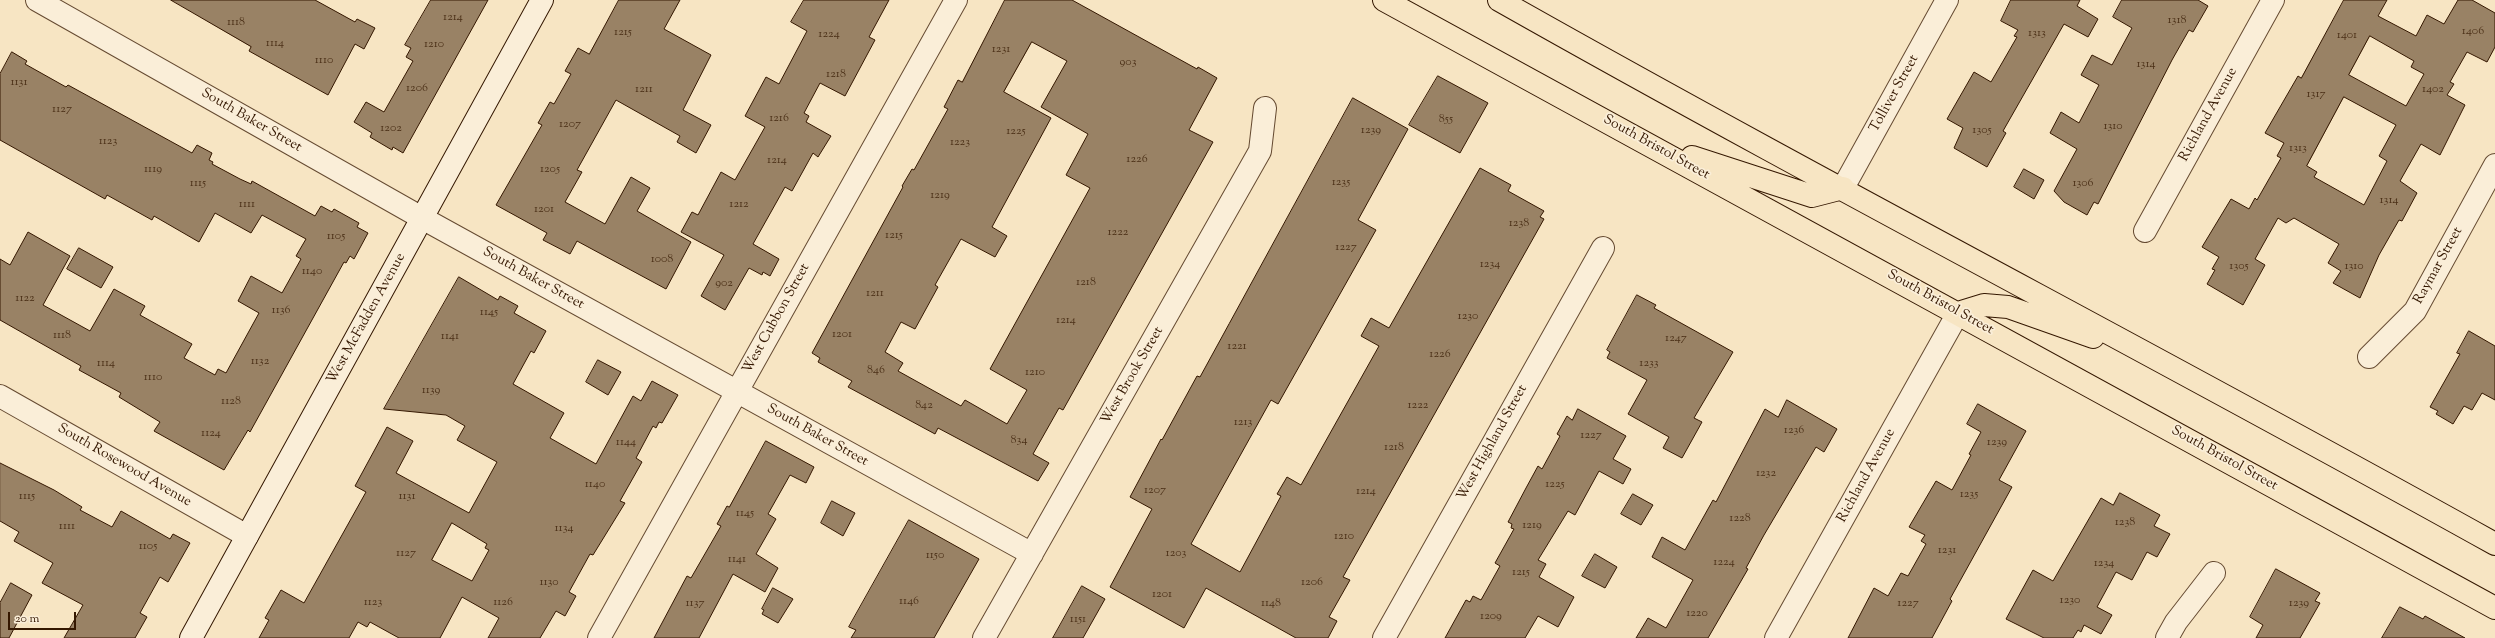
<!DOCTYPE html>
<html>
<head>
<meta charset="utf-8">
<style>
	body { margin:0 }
	#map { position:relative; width:2495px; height:638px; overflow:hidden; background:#f7e5c3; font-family:"Sorts Mill Goudy",serif }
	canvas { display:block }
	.scale { position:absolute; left:8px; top:612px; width:68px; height:18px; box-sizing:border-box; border:2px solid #341700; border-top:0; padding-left:5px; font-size:12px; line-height:14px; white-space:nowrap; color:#341700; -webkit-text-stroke:3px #faeed8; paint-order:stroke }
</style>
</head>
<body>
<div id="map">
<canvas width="2495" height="638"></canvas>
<div class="scale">20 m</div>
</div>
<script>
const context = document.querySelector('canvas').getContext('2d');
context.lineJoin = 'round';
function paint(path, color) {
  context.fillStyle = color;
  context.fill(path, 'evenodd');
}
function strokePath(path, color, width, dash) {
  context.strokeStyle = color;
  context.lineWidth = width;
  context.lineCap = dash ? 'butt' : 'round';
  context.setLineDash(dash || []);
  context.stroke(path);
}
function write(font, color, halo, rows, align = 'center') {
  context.font = font + ' "Sorts Mill Goudy",serif';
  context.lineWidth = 3.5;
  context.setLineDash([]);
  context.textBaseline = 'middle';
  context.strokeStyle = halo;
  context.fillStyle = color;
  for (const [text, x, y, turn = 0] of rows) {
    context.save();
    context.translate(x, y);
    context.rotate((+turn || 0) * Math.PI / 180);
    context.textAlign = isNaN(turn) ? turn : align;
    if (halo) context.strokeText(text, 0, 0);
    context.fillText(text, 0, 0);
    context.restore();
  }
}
const building = new Path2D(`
	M171 0H315L355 22 357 19 375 28 364 49 355 44 328 95 249 51 251 47Z
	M431 0H488L403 153 393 147 392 150 370 137 372 133 354 122 366 102 384 112 413 61 406 57 411 48 405 45Z
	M619 0H680L664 29 711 55 683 110 711 125 696 153 677 142 680 136 616 100 577 170 582 172 565 202 605 224 631 177 650 188 637 211 691 242 666 289 577 241 570 254 543 240 547 233 496 205 542 125 538 123 550 102 554 104 571 74 565 71 578 48 589 54Z
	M804 0H889L869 37 875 40 845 96 820 83 804 113 809 116 806 122 831 136 818 157 813 153 792 191 785 187 753 244 779 259 770 276 763 272 762 275 749 268 725 310 701 296 724 255 681 232 692 212 698 215 721 172 735 180 765 127 745 116 766 77 779 84 807 31 791 22Z
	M1005 0H1072L1197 69 1198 67 1217 78 1189 130 1213 142 1063 410 1059 408 1033 454 1049 463 1038 481 938 428 935 434 848 387 852 381 818 362 820 358 812 353 903 187 902 186 912 169 914 170 948 109 944 107 958 80 962 82ZM1032 42 1067 61 1041 107 1088 134 1066 175 1090 188 990 369 1027 390 1007 424 965 400 961 406 898 371 903 363 885 352 901 322 915 329 938 287 935 285 961 239 995 257 1007 236 992 227 1051 118 1004 92Z
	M2011 0H2080L2077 6 2098 19 2088 37 2064 24 2003 131 2006 133 1987 167 1954 148 1963 128 1947 119 1974 72 1991 82 2017 37 2014 36 2018 30 2001 21Z
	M2122 0H2198L2208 6 2193 32 2189 30 2172 60 2098 204 2094 202 2087 215 2064 202 2054 191 2077 149 2050 133 2061 112 2079 123 2099 85 2081 75 2092 55 2112 65 2132 28 2113 17Z
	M2344 0H2387L2378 16 2416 36 2427 15 2444 24 2458 0H2472L2495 13V47L2487 62 2467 52 2450 82 2454 84 2447 95 2465 105 2440 155 2421 144 2400 181 2417 193 2402 221 2399 220 2379 255 2360 298 2333 283 2341 271 2328 263 2339 244 2294 218 2286 223 2278 218 2255 259 2265 265 2243 305 2207 284 2215 270 2212 269 2219 257 2202 247 2231 199 2249 209 2255 198 2257 200 2281 158 2277 156 2284 143 2265 133 2298 76 2301 78ZM2370 36 2414 61 2411 67 2424 74 2406 106 2349 75ZM2344 97 2396 125 2379 156 2387 161 2364 205 2314 177 2317 172 2307 166Z
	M12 52 27 61 25 64 66 87 68 85 192 153 197 145 212 153 209 160 213 162 212 164 240 179 251 184 252 181 315 216 321 206 332 212 334 209 359 223 357 227 368 233 354 259 350 256 346 263 344 262 250 432 248 430 224 470 154 431 160 422 119 397 121 393 79 370 81 366 0 320V259L10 265 28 232 70 256 43 305 90 331 114 289 145 306 140 315 192 344 184 358 215 375 218 369 226 373 259 313 238 301 251 276 282 293 301 259 296 256 306 239 262 215 251 233 215 213 199 242 154 216 152 220 107 195 105 199 0 140V74Z
	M1438 76 1488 103 1460 153 1409 125Z
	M1353 98 1408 129 1358 220 1376 230 1278 404 1271 400 1191 544 1240 572 1281 496 1277 494 1287 477 1301 485 1379 346 1361 336 1371 318 1389 328 1480 168 1511 185 1508 191 1544 211 1540 217 1544 219 1343 577 1350 580 1329 617 1337 621 1328 638H1296L1206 588 1184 628 1110 587 1152 509 1130 497 1161 439 1162 440 1197 376 1200 377 1229 324Z
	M2024 169 2044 180 2034 199 2014 187Z
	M79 248 113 267 101 288 67 269Z
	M459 277 498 300 500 296 518 306 514 313 546 331 534 353 531 351 513 384 564 413 550 438 596 464 633 396 641 401 652 381 678 395 662 423 659 422 656 428 653 426 636 458 642 462 620 501 625 503 593 555 590 554 569 592 576 596 565 616 556 611 540 638H488L499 618 462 597 440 638H399L370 622 367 627 358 622 349 638H259L269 620 265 618 281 590 304 603 366 492 355 486 387 427 413 441 396 473 469 513 497 462 457 440 465 426 446 415 384 409ZM452 523 487 544 485 548 489 550 472 581 432 560Z
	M1637 295 1656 305 1654 308 1733 352 1694 418 1702 422 1682 458 1663 448 1669 437 1628 414 1647 380 1607 358 1610 352 1607 350Z
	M2469 331 2495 346V400L2482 393 2472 410 2464 406 2453 424 2436 414 2438 411 2430 407 2460 354 2457 353Z
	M598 360 621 372 608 395 586 382Z
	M1787 400 1837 429 1824 452 1816 447 1764 535 1746 568 1748 569 1708 638H1636L1648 618 1666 628 1693 580 1652 557 1662 537 1685 550 1713 500 1716 502 1765 409 1778 417Z
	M1978 404 2026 431 1999 480 2012 487 1950 599 1952 601 1932 638H1848L1874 588 1888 596 1901 573 1908 576 1926 544 1921 541 1925 535 1909 527 1936 481 1952 490 1971 455 1969 454 1981 432 1967 424Z
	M1578 409 1626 436 1613 459 1631 469 1623 484 1599 471 1575 515 1568 511 1538 560 1546 564 1539 577 1574 597 1558 627 1538 616 1525 638H1445L1466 600 1470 602 1473 596 1481 600 1500 566 1495 563 1514 529 1511 528 1512 524 1508 522 1526 488 1538 466 1542 469 1560 436 1557 434 1567 416 1572 420Z
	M766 441 814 467 806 483 790 475 768 514 776 519 756 554 778 568 765 592 733 574 699 638H654L687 576 691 578 721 526 717 524 727 506 729 507Z
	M0 463 54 490 82 507 80 510 112 527 121 511 170 539 173 534 190 543 168 582 160 577 140 613 147 617 135 638H64L83 605 42 583 53 563 14 541 19 532 0 521Z
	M2120 493 2160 515 2154 526 2170 534 2157 557 2147 552 2132 580 2116 572 2097 607 2112 615 2101 634 2084 625 2081 632 2078 630 2073 638H2044L2006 619 2033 570 2053 581 2101 498 2113 505Z
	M1633 494 1653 505 1641 525 1621 514Z
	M832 501 855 513 843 536 821 523Z
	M909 520 979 559 934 638H851L856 630 849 627Z
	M1595 554 1617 567 1605 588 1582 576Z
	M2276 569 2320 593 2315 601 2320 603 2300 638H2256L2263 625 2250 617Z
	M11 583 32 595 9 638H0V603Z
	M1082 586 1105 599 1083 638H1053Z
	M773 588 793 599 778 623 762 614 764 610 762 609Z
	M2400 607 2423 619 2425 616 2465 638H2382Z`);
const street = new Path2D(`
	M37 0 422 218 1032 554
	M1843 188 1947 0
	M2145 231 2273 0
	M2369 357 2415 311 2495 165
	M0 396 247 536
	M599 638 956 0
	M984 638 1260 151 1265 108
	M1384 638 1603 248
	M1776 638 1958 313
	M2167 638 2176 622 2214 573`);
const secondary = new Path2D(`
	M191 638 542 0`);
const primary = new Path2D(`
	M1384 0 2495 608
	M1499 0C1828 186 2165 360 2495 544
	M1692 157 1812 196 1843 188
	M1958 313 1984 305 2008 307 2093 337`);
const numberNames = [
	["1214",453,18],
	["1318",2177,21],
	["1118",236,23],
	["1406",2473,32],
	["1215",623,33],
	["1313",2037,34],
	["1224",829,35],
	["1401",2347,36],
	["1114",275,44],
	["1210",434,45],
	["1231",1001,50],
	["1110",324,61],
	["903",1128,63],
	["1314",2146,65],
	["1218",836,75],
	["1131",19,83],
	["1206",417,89],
	["1211",644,90],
	["1402",2433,90],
	["1317",2316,95],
	["1127",62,110],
	["1216",779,119],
	["855",1446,120],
	["1207",570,125],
	["1310",2113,127],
	["1202",391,129],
	["1239",1371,131],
	["1305",1982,131],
	["1225",1016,132],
	["1123",108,142],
	["1223",960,143],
	["1313",2298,149],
	["1226",1137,160],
	["1214",777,161],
	["1119",153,170],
	["1205",550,170],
	["1235",1341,183],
	["1115",198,184],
	["1306",2083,184],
	["1219",940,196],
	["1314",2389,201],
	["1111",247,205],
	["1212",739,205],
	["1201",544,210],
	["1238",1519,224],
	["1222",1118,233],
	["1215",894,236],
	["1105",336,237],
	["1227",1346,248],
	["1008",662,260],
	["1234",1490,265],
	["1305",2239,267],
	["1310",2354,267],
	["1140",312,272],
	["1218",1086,283],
	["902",724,284],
	["1211",875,294],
	["1122",25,299],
	["1136",281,311],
	["1145",489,313],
	["1230",1468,317],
	["1214",1066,321],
	["1201",842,335],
	["1118",62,336],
	["1141",450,337],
	["1247",1676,339],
	["1221",1237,347],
	["1226",1440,355],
	["1132",260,362],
	["1114",106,364],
	["1233",1649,364],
	["846",876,371],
	["1210",1035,373],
	["1110",153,378],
	["1139",431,391],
	["1128",231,402],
	["842",924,406],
	["1222",1418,406],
	["1213",1243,423],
	["1236",1794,431],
	["1124",211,434],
	["1227",1591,436],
	["834",1019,441],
	["1144",626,443],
	["1239",1997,443],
	["1218",1394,448],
	["1232",1766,474],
	["1140",595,485],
	["1225",1555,485],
	["1207",1155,491],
	["1214",1366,492],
	["1235",1969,495],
	["1115",27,497],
	["1131",407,497],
	["1145",745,514],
	["1228",1740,519],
	["1238",2125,523],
	["1219",1532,526],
	["1111",67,527],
	["1134",564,529],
	["1210",1344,537],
	["1105",148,547],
	["1231",1947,551],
	["1127",406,554],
	["1203",1176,554],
	["1150",935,556],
	["1141",737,560],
	["1224",1724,563],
	["1234",2104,564],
	["1215",1521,573],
	["1130",549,583],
	["1206",1312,583],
	["1201",1162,595],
	["1230",2070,601],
	["1146",909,602],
	["1123",373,603],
	["1126",503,603],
	["1137",695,604],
	["1148",1271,604],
	["1227",1908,604],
	["1239",2299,604],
	["1220",1697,614],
	["1209",1491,617],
	["1151",1078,620]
];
const streetNames = [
	["Tolliver Street",1895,94,-61],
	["Richland Avenue",2209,115,-61],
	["South Baker Street",251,121,30],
	["South Bristol Street",1656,148,29],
	["Raymar Street",2439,266,-61],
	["South Baker Street",533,279,29],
	["South Bristol Street",1940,303,29],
	["West McFadden Avenue",367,319,-61],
	["West Cubbon Street",777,319,-61],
	["West Brook Street",1133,376,-60],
	["South Baker Street",817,436,29],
	["West Highland Street",1493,443,-61],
	["South Bristol Street",2224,459,29],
	["South Rosewood Avenue",124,466,30],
	["Richland Avenue",1867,476,-61]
];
paint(building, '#998265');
strokePath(building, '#341700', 1);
strokePath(street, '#654a31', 24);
strokePath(secondary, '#341700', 24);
strokePath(primary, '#341700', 24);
strokePath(street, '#faeed8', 22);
strokePath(secondary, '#faeed8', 22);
strokePath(primary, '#f7e5c3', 22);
write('12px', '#4d3219', null, numberNames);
write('14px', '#341700', '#faeed8', streetNames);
</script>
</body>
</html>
